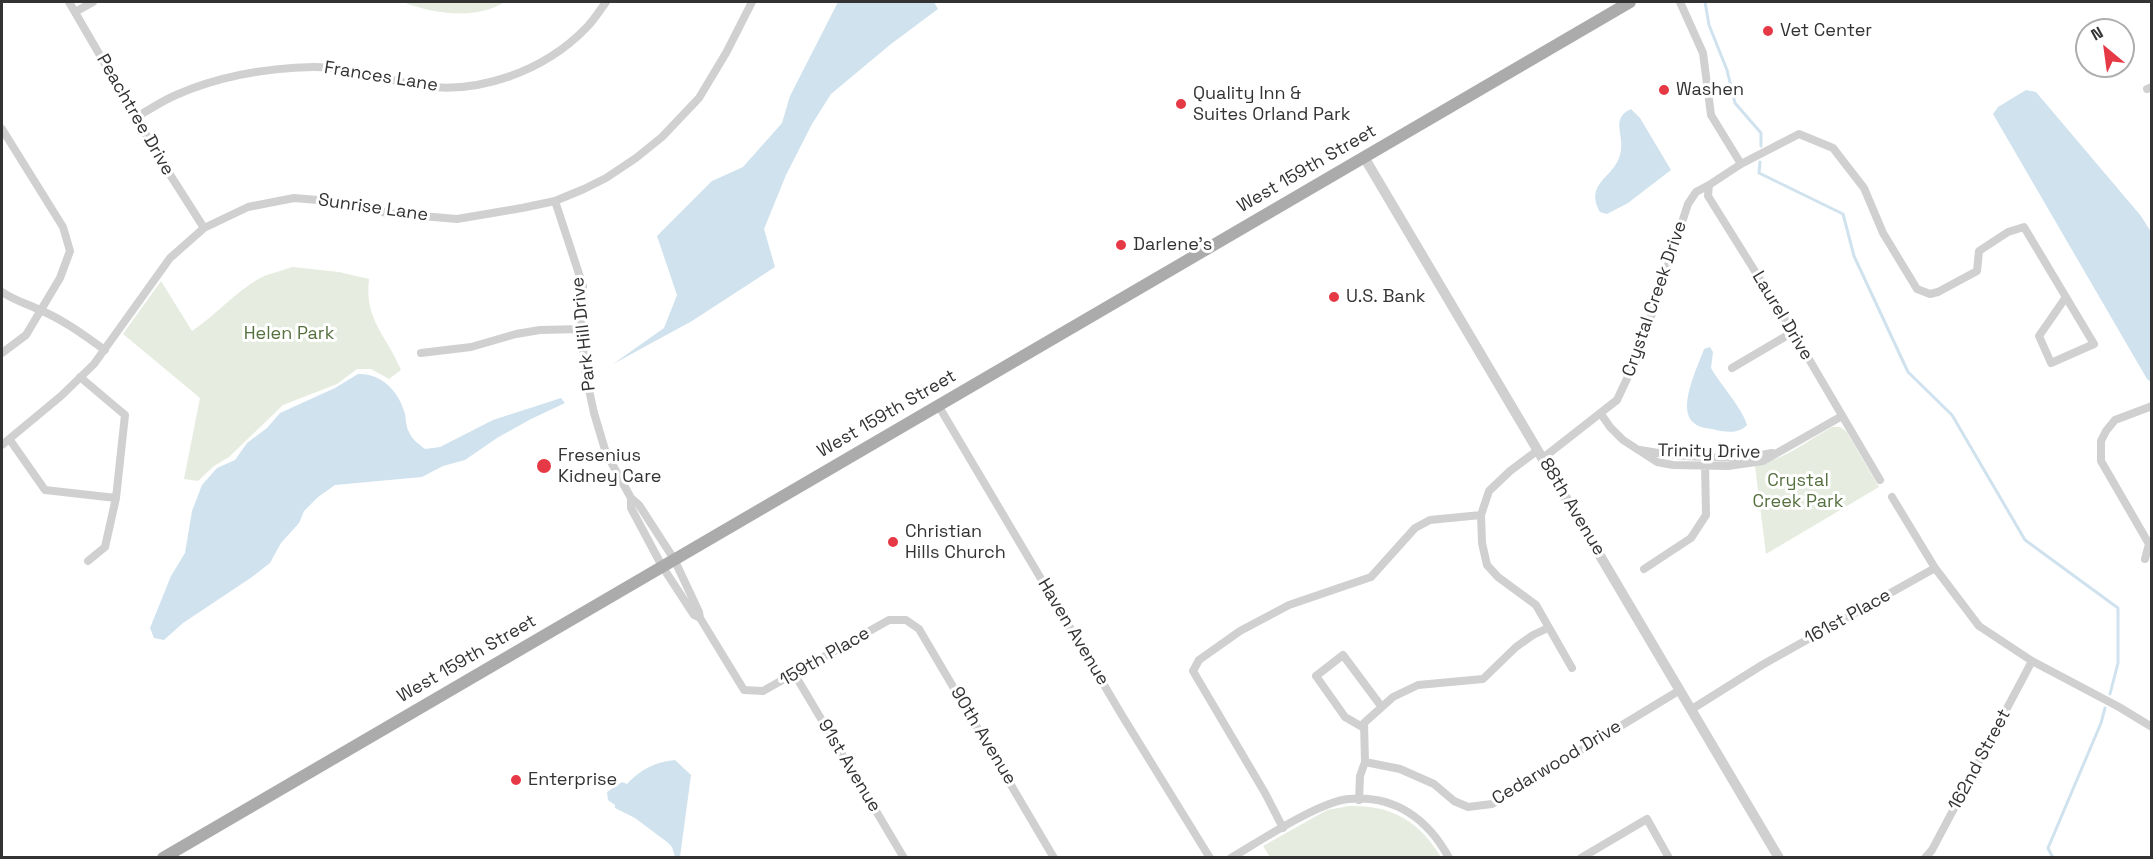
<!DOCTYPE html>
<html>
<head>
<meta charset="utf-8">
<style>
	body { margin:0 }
	#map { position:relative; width:2153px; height:859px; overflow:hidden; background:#fff; font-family:"Space Grotesk",sans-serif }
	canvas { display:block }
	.frame { position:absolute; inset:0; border:3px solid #333; pointer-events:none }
	.north { position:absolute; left:2075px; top:18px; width:60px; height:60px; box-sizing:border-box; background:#fff; border:2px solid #adadad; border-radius:50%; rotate:331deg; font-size:16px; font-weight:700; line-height:24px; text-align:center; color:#333 }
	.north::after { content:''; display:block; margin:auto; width:21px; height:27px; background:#e63946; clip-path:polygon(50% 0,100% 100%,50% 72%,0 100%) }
</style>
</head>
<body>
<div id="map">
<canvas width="2153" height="859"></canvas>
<div class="frame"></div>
<div class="north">N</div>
</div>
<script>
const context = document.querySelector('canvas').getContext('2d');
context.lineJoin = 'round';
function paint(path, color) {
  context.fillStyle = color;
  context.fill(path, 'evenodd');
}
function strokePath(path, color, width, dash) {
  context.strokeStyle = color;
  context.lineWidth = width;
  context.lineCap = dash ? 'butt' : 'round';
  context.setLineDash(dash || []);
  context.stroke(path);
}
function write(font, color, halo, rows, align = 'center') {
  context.font = font + ' "Space Grotesk",sans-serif';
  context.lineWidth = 6;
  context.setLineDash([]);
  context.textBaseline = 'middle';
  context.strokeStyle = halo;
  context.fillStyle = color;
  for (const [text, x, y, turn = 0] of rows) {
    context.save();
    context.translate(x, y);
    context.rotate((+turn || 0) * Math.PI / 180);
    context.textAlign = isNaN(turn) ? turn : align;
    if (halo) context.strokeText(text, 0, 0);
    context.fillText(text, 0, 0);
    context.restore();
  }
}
const green = new Path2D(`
	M403 2H505C476 20 433 14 403 2Z
	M292 267 339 272 369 279C364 320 386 334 401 370L389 379 371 369H357L337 384 283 405 229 457 214 466 198 481 184 479 200 398 123 334 161 281 192 331C216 315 235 292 260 278 270 273 282 271 292 267Z
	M1832 427H1840L1846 431 1879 487 1766 554 1755 466C1783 460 1807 441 1832 427Z
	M1349 806C1392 805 1419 821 1441 857H1270L1263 846 1327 810Z`);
const water = new Path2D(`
	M838 2H934L938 9 891 44 831 94 812 124 786 175 764 229 775 267 692 321 613 364 664 328 677 295 657 236 712 181 743 167 782 123 790 96Z
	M2026 90 2036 92 2141 216 2151 232V382L2147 379 1993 114 1998 107Z
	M1631 109 1640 118 1671 170 1628 203 1607 214 1600 212C1584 183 1614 178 1620 155 1626 136 1609 119 1631 109Z
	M1710 347 1713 352 1711 368C1720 384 1743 409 1747 425 1739 434 1726 432 1716 430 1709 428 1699 428 1694 423 1676 410 1698 366 1704 349Z
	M358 374C381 373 399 391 405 414 406 420 406 427 409 432 412 440 419 444 425 449L440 447 493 420 561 398 565 403 531 419 497 438 465 460 443 466 422 477 335 485 318 497 304 511 299 523 281 543 270 563 252 577 183 623 164 640 154 638 150 628 171 576 185 553 192 511 202 485 217 468 235 460 247 443 267 428 280 413 335 388Z
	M675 760 691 775 680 857H675L672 847 667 842 635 818 615 808V805L608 800 607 792 622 782 627 784C641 769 655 762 675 760Z`);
const stream = new Path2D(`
	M1705 2 1709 25 1727 70 1735 103 1761 133V146
	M1760 162 1759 173 1843 214 1854 256 1908 372 1952 415 2025 540 2118 608V663L2110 694
	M2053 858 2048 848 2101 723 2105 708`);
const minor = new Path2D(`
	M69 2 162 162 204 228
	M1680 2 1703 53 1711 115 1741 164
	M75 12 93 2
	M2147 89 2152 87
	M136 117C149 110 162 101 176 95 219 76 267 68 314 67 348 67 383 79 417 85 477 96 545 71 587 27 594 20 600 10 606 2
	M2 129 63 227 70 251 60 278 26 335 2 353
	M555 201 583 286 581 329 586 376 594 413 606 453 631 498 639 505 674 559 699 612 700 618 744 690 763 691 889 620H906L919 629 1054 858
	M2 292C14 300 27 304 40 310 64 320 85 336 105 350
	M421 353 471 347 516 334 540 330 581 329
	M1732 368 1793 332
	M80 377 125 415 116 498 105 547 88 561
	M938 405 1123 717 1210 858
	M1601 414 1610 427 1623 440 1657 462 1673 465 1728 466 1763 461 1842 416
	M10 440 45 490 116 498
	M2 445 61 396 94 364 170 258 204 228 248 207 294 198 342 202 387 213 457 219 522 208 555 201 584 189 606 178 636 158 662 137 699 98 726 53 752 2
	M1538 450 1510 471 1489 491 1481 515 1482 543 1487 565 1498 577 1536 605 1572 668
	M1640 450C1678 457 1734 461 1772 453
	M1543 458 1617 400 1639 353 1688 204 1696 192 1709 185
	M1880 480 1793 332 1708 196 1709 185 1741 164 1799 134 1833 148 1864 188 1883 233 1917 289 1930 294 1938 292 1977 271 1979 251 2008 232 2024 227 2091 339 2094 344 2051 363 2039 336 2066 297
	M1892 497 1935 568 1979 626 2032 661 2119 707 2152 727
	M631 498V508L662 566 694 615 700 618
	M2145 559 2149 544 2101 461V441L2106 431 2115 420 2152 406
	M1644 569 1691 538 1706 515 1705 463
	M795 675 904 858
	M1692 709 1762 665 1935 568
	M1364 728 1345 717 1316 676 1343 655 1381 706
	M1365 762 1400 769 1434 784 1454 801 1468 807 1492 804 1680 690
	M1359 800 1360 776 1365 762 1364 723 1393 697 1418 685 1483 679 1516 647 1533 635 1548 628
	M1283 828 1265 793 1193 671 1199 660 1240 631 1289 605 1371 577 1415 528 1430 520 1481 515
	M1231 858C1258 842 1320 801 1349 799 1395 795 1428 819 1449 858
	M1581 858 1647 819 1669 858
	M1925 858 1932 850 2032 661`);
const tertiary = new Path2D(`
	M1364 157 1779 858`);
const primary = new Path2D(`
	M163 858 1630 2`);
const markers = [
	[1768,31,6,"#e63946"],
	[1664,90,6,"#e63946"],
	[1181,104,6,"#e63946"],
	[1121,245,6,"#e63946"],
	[1334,297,6,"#e63946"],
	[544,466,8,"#e63946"],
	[893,542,6,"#e63946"],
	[516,780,6,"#e63946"]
];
const poiNames = [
	["Vet Center",1780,31],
	["Washen",1676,90],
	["Quality Inn &",1193,94],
	["Suites Orland Park",1193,115],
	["Darlene's",1133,245],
	["U.S. Bank",1346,297],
	["Fresenius",558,456],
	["Kidney Care",558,477],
	["Christian",905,532],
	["Hills Church",905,553],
	["Enterprise",528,780]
];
const streetNames = [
	["Frances Lane",381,77,9],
	["Peachtree Drive",135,115,60],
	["West 159th Street",1307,169,-30],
	["Sunrise Lane",373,208,8],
	["Crystal Creek Drive",1655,299,-71],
	["Laurel Drive",1782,316,59],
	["Park Hill Drive",584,334,-96],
	["West 159th Street",887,414,-30],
	["Trinity Drive",1709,452,1],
	["88th Avenue",1572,507,59],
	["161st Place",1848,617,-29],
	["Haven Avenue",1073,632,59],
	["159th Place",825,657,-30],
	["West 159th Street",467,659,-30],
	["90th Avenue",983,736,59],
	["162nd Street",1980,760,-62],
	["Cedarwood Drive",1557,763,-31],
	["91st Avenue",849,766,59]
];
const parkNames = [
	["Helen Park",289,334],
	["Crystal",1798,481],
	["Creek Park",1798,502]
];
paint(green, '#e6ecdf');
paint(water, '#cfe2ee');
strokePath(stream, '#cfe2ee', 3);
strokePath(minor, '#d0d0d0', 8);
strokePath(tertiary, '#d0d0d0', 10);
strokePath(primary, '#ababab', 12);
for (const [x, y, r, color] of markers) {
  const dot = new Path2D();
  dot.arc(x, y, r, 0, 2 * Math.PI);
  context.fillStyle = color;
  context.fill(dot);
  strokePath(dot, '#fff', 2);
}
write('18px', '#333', '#fff', poiNames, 'left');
write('18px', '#333', '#fff', streetNames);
write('18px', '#56703f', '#fff', parkNames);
</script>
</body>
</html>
